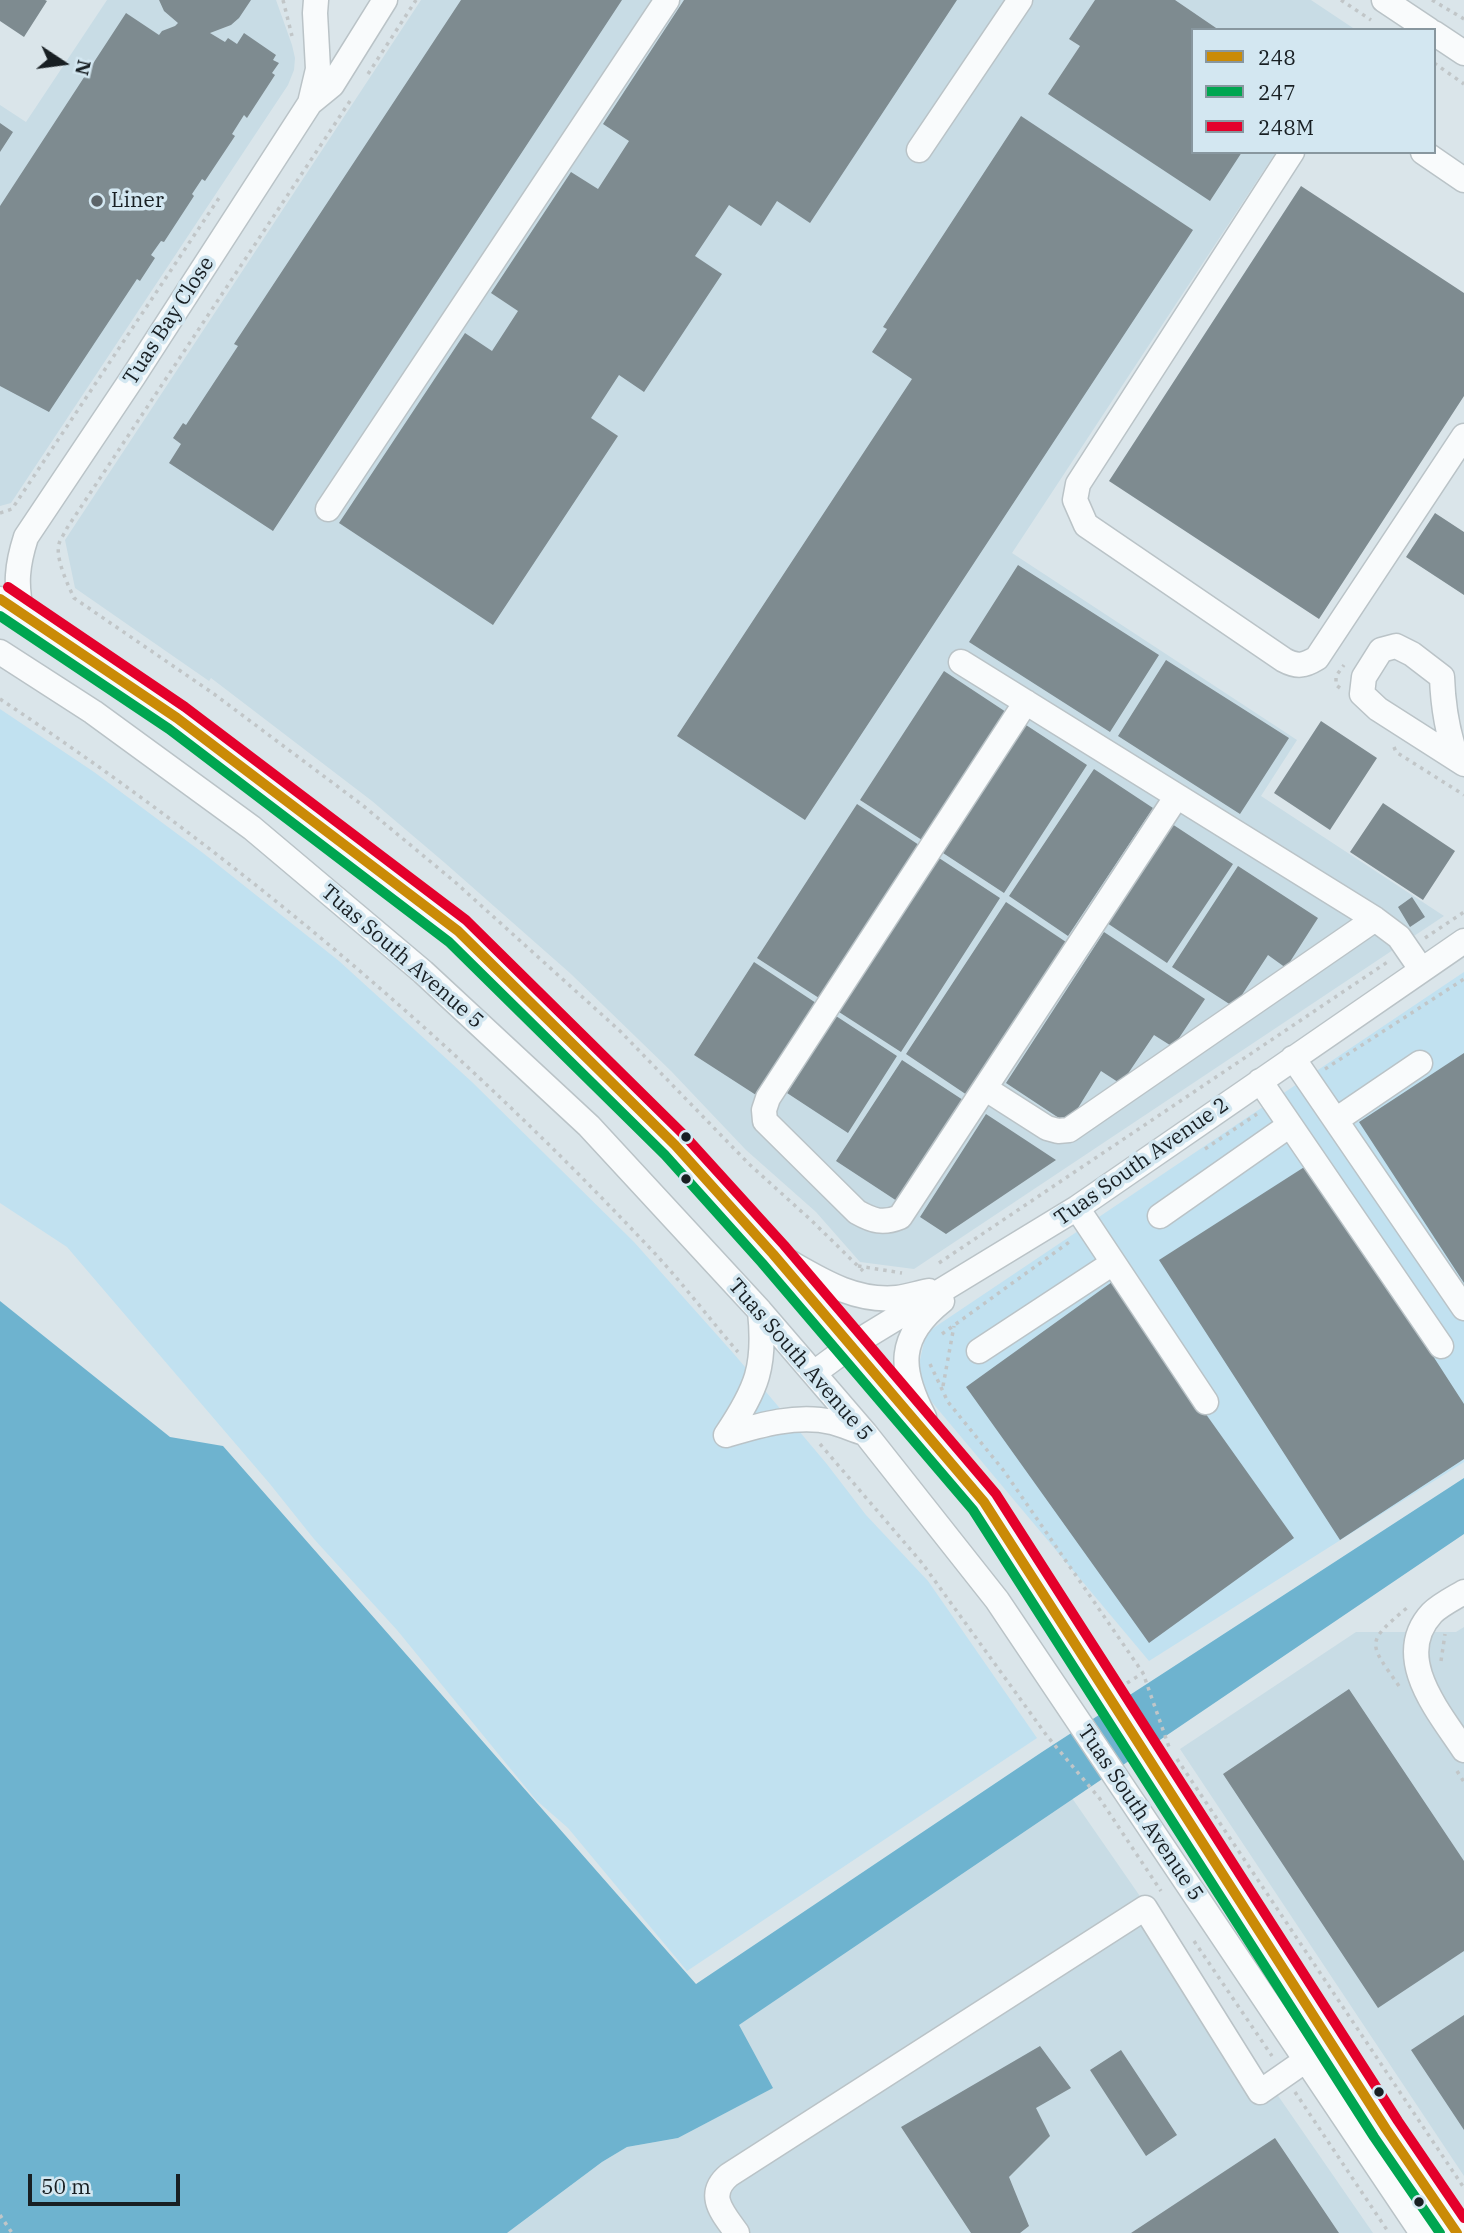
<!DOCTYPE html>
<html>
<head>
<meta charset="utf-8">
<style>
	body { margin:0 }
	#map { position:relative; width:1464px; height:2233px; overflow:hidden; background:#dae5ea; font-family:"IBM Plex Serif",serif }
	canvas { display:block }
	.legend { position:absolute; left:1191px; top:28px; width:245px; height:126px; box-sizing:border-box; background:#d3e7f1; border:2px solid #88979f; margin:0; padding:9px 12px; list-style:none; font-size:21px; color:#181f23 }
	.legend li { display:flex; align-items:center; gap:14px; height:35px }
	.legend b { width:35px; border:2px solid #88979f }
	.north { position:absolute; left:28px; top:28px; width:70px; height:70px; -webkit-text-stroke:5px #d3e7f1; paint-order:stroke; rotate:103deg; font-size:19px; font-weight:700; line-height:28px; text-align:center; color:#181f23 }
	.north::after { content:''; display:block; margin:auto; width:24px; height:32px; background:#181f23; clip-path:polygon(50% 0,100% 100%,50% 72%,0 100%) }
	.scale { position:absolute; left:28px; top:2174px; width:152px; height:32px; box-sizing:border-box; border:4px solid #181f23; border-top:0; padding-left:9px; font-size:21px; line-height:24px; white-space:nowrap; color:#181f23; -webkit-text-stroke:5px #d3e7f1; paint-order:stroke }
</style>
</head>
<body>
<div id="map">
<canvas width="1464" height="2233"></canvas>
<ul class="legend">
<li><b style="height:9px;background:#ca8b07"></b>248</li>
<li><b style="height:9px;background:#00a651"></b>247</li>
<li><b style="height:9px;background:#e4002b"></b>248M</li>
</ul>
<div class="north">N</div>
<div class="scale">50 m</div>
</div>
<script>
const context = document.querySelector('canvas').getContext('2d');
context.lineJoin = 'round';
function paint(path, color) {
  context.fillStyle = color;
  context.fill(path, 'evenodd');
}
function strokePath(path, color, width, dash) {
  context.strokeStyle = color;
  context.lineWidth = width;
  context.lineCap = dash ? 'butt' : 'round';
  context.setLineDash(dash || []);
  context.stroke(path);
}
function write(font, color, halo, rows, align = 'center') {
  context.font = font + ' "IBM Plex Serif",serif';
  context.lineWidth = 7;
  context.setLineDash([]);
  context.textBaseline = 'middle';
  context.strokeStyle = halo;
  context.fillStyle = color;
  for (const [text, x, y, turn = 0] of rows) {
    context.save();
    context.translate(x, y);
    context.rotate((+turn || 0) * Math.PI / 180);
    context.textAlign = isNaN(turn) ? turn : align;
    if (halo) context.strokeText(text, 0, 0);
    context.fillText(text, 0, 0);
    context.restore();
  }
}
const built = new Path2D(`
	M107 0H276L292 45 295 58 294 70 288 85 11 503 0 506V105L26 122Z
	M421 0H1311L1356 30H1193V152H1276L1012 553 1297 740 1261 796 1444 916 914 1269 860 1262 816 1212 746 1150 671 1071 571 974 445 863 372 801 211 678 209 681 75 588 65 540Z
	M1464 1627V2176L1180 1749 1356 1632H1456Z
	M1072 1798 1373 2233H507L602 2162 627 2147 678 2138 772 2088 738 2025Z`);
const green = new Path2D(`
	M0 709 94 772 203 853 339 961 472 1082 634 1242 734 1354 826 1463 866 1515 928 1581 1037 1738 687 1971 568 1828 536 1800 397 1630 314 1539 270 1484 67 1247 0 1203Z
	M1464 972V1462L1149 1661 915 1382 926 1333Z`);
const water = new Path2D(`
	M0 1301 170 1437 223 1446 696 1984 1042 1752 1464 1478V1534L739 2025 773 2088 678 2138 627 2147 602 2162 507 2233H0Z`);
const building = new Path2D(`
	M0 0H45L47 1 24 37 0 21Z
	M159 0H251L239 18 231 25 210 33 225 42 228 38 237 44 244 33 276 55 273 60 279 63 272 73 275 75 247 118 244 115 232 134 235 136 205 181 202 179 192 194 194 196 164 242 161 241 151 255 155 258 140 281 137 279 49 412 0 386V206L126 13 159 35 162 31 175 26 178 23 164 11Z
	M461 0H622L273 531 169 463 181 444 173 438 183 423 186 425 238 346 234 344Z
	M684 0H957L810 223 777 201 761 226 729 205 695 256 722 274 644 392 619 375 591 418 618 436 493 625 339 523 465 333 492 351 518 311 491 293 571 172 598 189 629 141 603 124Z
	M1095 0H1175L1219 30H1193V152H1242L1210 201 1048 94 1080 46 1069 39Z
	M1021 116 1193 230 805 820 677 736 912 379 872 352 887 329 883 327Z
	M0 123 13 132 0 152Z
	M1301 186 1464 293V396L1319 619 1109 481Z
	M1435 513 1464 532V595L1406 557Z
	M1018 565 1159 655 1110 732 969 642Z
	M1166 660 1289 738 1240 814 1118 736Z
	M944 671 1006 712 922 840 860 800Z
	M1321 721 1377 758 1330 830 1274 793Z
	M1026 725 1087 765 1004 893 943 853Z
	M1094 769 1153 808 1068 936 1009 896Z
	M1383 803 1455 851 1423 900 1350 852Z
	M857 804 919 845 819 998 757 958Z
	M1172 824 1233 864 1167 963 1107 923Z
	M939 858 1000 898 901 1052 839 1012Z
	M1238 866 1318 918 1286 968 1268 955 1234 1007 1172 967Z
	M1412 897 1425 917 1410 927 1398 907Z
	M1006 902 1066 942 967 1095 906 1054Z
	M1104 932 1205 999 1173 1047 1154 1035 1121 1084 1101 1071 1068 1124 1006 1083Z
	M754 962 816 1003 756 1095 694 1055Z
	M836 1016 897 1056 848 1133 787 1093Z
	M1464 1053V1283L1359 1122Z
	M902 1060 963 1100 897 1201 836 1161Z
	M986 1114 1056 1160 946 1234 920 1217Z
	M1309 1164 1464 1404V1459L1340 1540 1159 1260Z
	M1112 1282 1294 1538 1149 1643 966 1387Z
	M1349 1689 1464 1861V1951L1378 2008 1223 1774Z
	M1464 2015V2130L1411 2050Z
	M1040 2046 1071 2088 1036 2108 1050 2136 1009 2177 1029 2226 1020 2233H971L901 2127Z
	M1121 2050 1177 2135 1146 2156 1090 2070Z
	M1275 2138 1339 2233H1131Z`);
const path = new Path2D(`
	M283 0 292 36
	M1341 0 1371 20
	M1432 0 1464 19
	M1434 63 1464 84
	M368 74 416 0
	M350 101 67 528C65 533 60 539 59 544 55 558 68 585 74 598L214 694 361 804 455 882 620 1031 749 1164 812 1221 863 1271
	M0 513 12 509 219 198
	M1340 688 1336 685V676L1344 665
	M0 699C235 855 452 1038 645 1243 678 1277 707 1316 738 1352
	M1394 747 1396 752 1464 795
	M1425 938 1464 912
	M1325 1069 1464 979
	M1205 1149 1257 1114
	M939 1263 1389 961
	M858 1266 902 1273
	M942 1334 1072 1240
	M930 1364 948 1402 1004 1471 1143 1673 1169 1747
	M943 1386 954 1326
	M820 1444 922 1563 1047 1736 1100 1799 1161 1891
	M1441 1661 1445 1634
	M1127 1683 1143 1673
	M1399 1686C1368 1642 1365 1643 1408 1607
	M1177 1759 1464 2188
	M1457 1771 1464 1782
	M1194 1941 1272 2056
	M1295 2092 1389 2233
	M0 2215 12 2233`);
const minor = new Path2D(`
	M1384 0 1429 30
	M1434 33 1464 53
	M310 103 318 69 315 13 316 0
	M919 150 1020 0
	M1292 152 1078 484 1075 500 1086 525 1284 660C1297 667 1304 666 1317 658L1464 436
	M1423 152 1464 180
	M328 509 667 0
	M0 599 177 718 458 931 675 1145 773 1254 984 1502 1386 2129 1457 2233
	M22 614C15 585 17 565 26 537L133 377 310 103 332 85 385 0
	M0 652 93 712 252 828 423 972 589 1126 760 1311 865 1433 997 1600 1422 2233
	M961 662 1375 919 1399 937 1421 969
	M1026 702 768 1098 764 1110 765 1121 857 1212C873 1221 883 1224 900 1217L1177 796
	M1457 759C1447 732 1443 706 1442 677L1412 654 1396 646 1381 650 1364 677 1362 694 1378 709 1464 764
	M1293 1058 1464 1308
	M1260 1081 1441 1346
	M986 1089 1047 1128 1058 1131 1069 1130 1375 919
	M1336 1120 1420 1063
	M1077 1208 1206 1402
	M1160 1216 1290 1125
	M789 1262C822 1281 856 1302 897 1298 907 1297 918 1293 929 1291
	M979 1351 1113 1263
	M814 1373 852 1345 1077 1208 1464 941
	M924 1417C899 1369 897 1337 942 1301
	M726 1435C760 1425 797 1414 832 1422 843 1425 854 1430 864 1433
	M726 1435C757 1389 766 1366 760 1311
	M1464 1592C1454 1598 1440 1605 1432 1613 1391 1657 1439 1712 1464 1750
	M737 2233C723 2213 705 2195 729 2175L1145 1908 1260 2092 1306 2060`);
const bus1 = new Path2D(`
	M0 599 177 718 458 931 675 1145 773 1254 984 1502 1386 2129 1457 2233`);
const bus2 = new Path2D(`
	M0 616 169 729 449 942 665 1155 762 1263 973 1510 1374 2137 1440 2233`);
const bus3 = new Path2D(`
	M8 587 185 707 466 920 685 1136 784 1245 996 1494 1398 2121 1464 2218`);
const markers = [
	[97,201,7,"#5c6469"],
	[686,1137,6,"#181f23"],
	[686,1179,6,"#181f23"],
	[1379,2092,6,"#181f23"],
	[1419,2202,6,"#181f23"]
];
const poiNames = [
	["Liner",111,201]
];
const streetNames = [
	["Tuas Bay Close",169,321,-57],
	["Tuas South Avenue 5",402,957,41],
	["Tuas South Avenue 2",1142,1162,-35],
	["Tuas South Avenue 5",800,1360,49],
	["Tuas South Avenue 5",1140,1813,56]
];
paint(built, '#c8dce5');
paint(green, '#c1e1f0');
paint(water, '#6eb3cf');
paint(building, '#7e8b90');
strokePath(minor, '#bac3c7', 27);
strokePath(path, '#c1c6c8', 3.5, [3.5, 5]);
strokePath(minor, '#f9fbfc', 24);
strokePath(bus1, '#ca8b07', 10);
strokePath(bus2, '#00a651', 10);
strokePath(bus3, '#e4002b', 10);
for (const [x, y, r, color] of markers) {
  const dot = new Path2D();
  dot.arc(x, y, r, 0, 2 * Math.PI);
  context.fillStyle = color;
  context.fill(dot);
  strokePath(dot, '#d3e7f1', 2.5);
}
write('21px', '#181f23', '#d3e7f1', poiNames, 'left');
write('21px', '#181f23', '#d3e7f1', streetNames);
</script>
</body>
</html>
